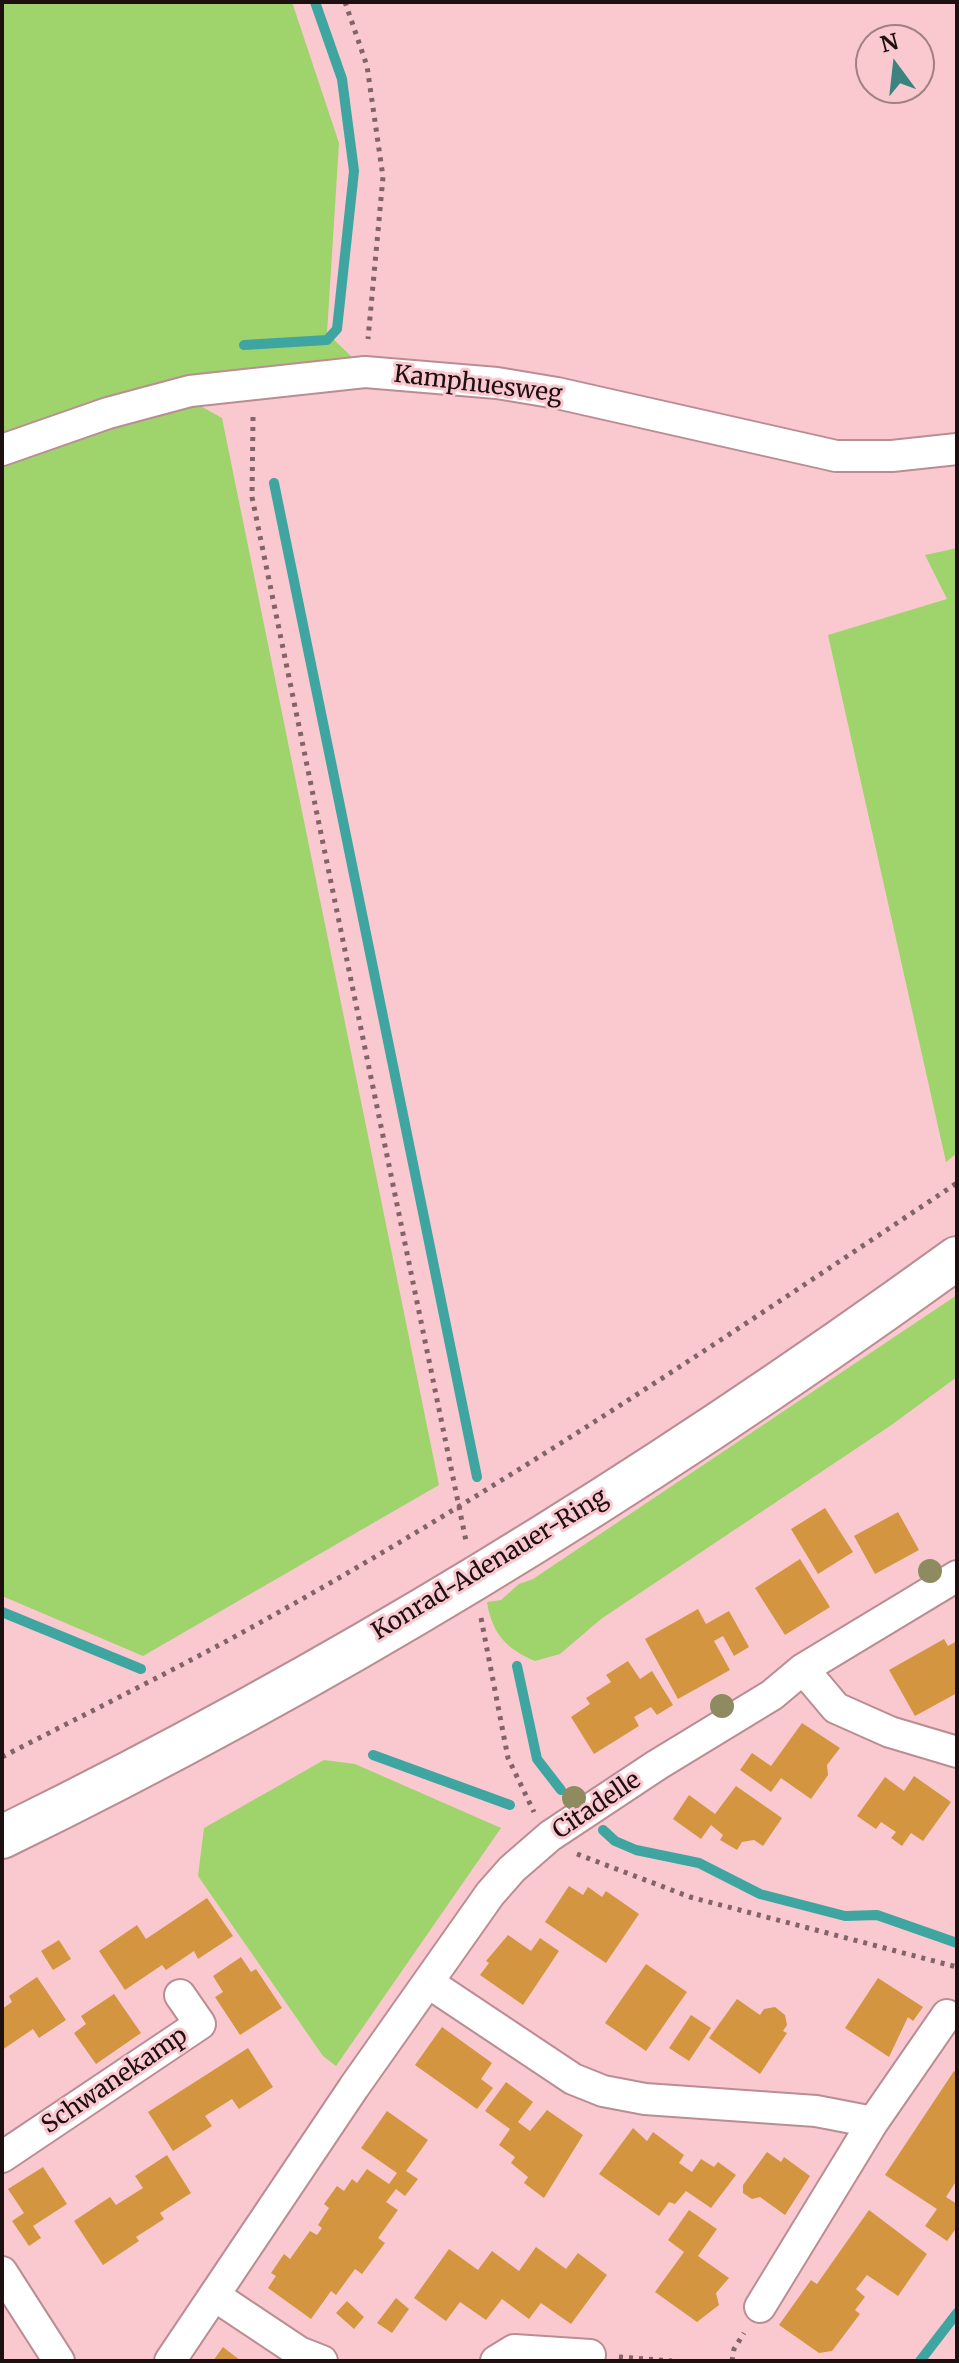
<!DOCTYPE html>
<html>
<head>
<meta charset="utf-8">
<style>
	body { margin:0 }
	#map { position:relative; width:959px; height:2363px; overflow:hidden; background:#f9c9cf; font-family:Merriweather,serif }
	canvas { display:block }
	.frame { position:absolute; inset:0; border:4px solid #1e0f11; pointer-events:none }
	.north { position:absolute; left:855px; top:24px; width:80px; height:80px; box-sizing:border-box; background:#f9c9cf; border:2px solid #a17f83; border-radius:50%; rotate:345deg; font-size:22px; font-weight:700; line-height:32px; text-align:center; color:#1e0f11 }
	.north::after { content:''; display:block; margin:auto; width:28px; height:36px; background:#3b837f; clip-path:polygon(50% 0,100% 100%,50% 72%,0 100%) }
</style>
</head>
<body>
<div id="map">
<canvas width="959" height="2363"></canvas>
<div class="frame"></div>
<div class="north">N</div>
</div>
<script>
const context = document.querySelector('canvas').getContext('2d');
context.lineJoin = 'round';
function paint(path, color) {
  context.fillStyle = color;
  context.fill(path, 'evenodd');
}
function strokePath(path, color, width, dash) {
  context.strokeStyle = color;
  context.lineWidth = width;
  context.lineCap = dash ? 'butt' : 'round';
  context.setLineDash(dash || []);
  context.stroke(path);
}
function write(font, color, halo, rows, align = 'center') {
  context.font = font + ' Merriweather,serif';
  context.lineWidth = 6;
  context.setLineDash([]);
  context.textBaseline = 'middle';
  context.strokeStyle = halo;
  context.fillStyle = color;
  for (const [text, x, y, turn = 0] of rows) {
    context.save();
    context.translate(x, y);
    context.rotate((+turn || 0) * Math.PI / 180);
    context.textAlign = isNaN(turn) ? turn : align;
    if (halo) context.strokeText(text, 0, 0);
    context.fillText(text, 0, 0);
    context.restore();
  }
}
const green = new Path2D(`
	M2 2H292L339 143 327 333 357 362 2 436Z
	M197 404 222 418 439 1485 143 1656 2 1596V465L78 438Z
	M957 548V1153L946 1162 828 635 947 599 925 555Z
	M957 1295V1377L890 1426 601 1619 560 1654 535 1661C506 1649 492 1633 487 1602L501 1600 519 1584 533 1579Z
	M324 1760 355 1764 501 1828 336 2066 323 2056 198 1876 204 1828Z`);
const stream = new Path2D(`
	M244 345 327 340 337 329 354 171 342 79 315 2
	M274 483 477 1477
	M2 1612 141 1669
	M517 1666 537 1759 561 1790
	M373 1755 510 1805
	M603 1830 615 1841 636 1850 699 1863 760 1894 845 1916 877 1915 957 1943
	M920 2361 957 2313`);
const building = new Path2D(`
	M825 1508 853 1552 818 1574 791 1529Z
	M898 1512 919 1550 875 1574 854 1536Z
	M800 1559 830 1607 785 1635 755 1588Z
	M698 1609 706 1624 729 1611 749 1647 734 1656 723 1636 714 1641 730 1670 678 1699 645 1639Z
	M944 1639 948 1646 957 1641V1693L915 1716 889 1670Z
	M628 1661 640 1679 652 1671 673 1705 657 1715 651 1707 634 1717 639 1726 594 1754 571 1717 590 1704 586 1698 611 1682 606 1675Z
	M802 1723 840 1748 827 1765 828 1775 811 1799 781 1778 771 1792 740 1770 752 1753 771 1766Z
	M914 1776 951 1802 923 1841 911 1833 902 1846 891 1838 896 1832 881 1822 876 1829 857 1816 885 1777 904 1791Z
	M736 1786 782 1818 763 1846 754 1840 742 1842 737 1850 720 1840 723 1835 711 1825 701 1839 673 1819 689 1795 715 1814Z
	M569 1886 583 1895 588 1887 602 1897 606 1891 639 1914 606 1963 545 1922Z
	M207 1898 233 1936 198 1959 194 1951 166 1970 162 1965 125 1990 99 1951 137 1925 146 1939Z
	M508 1935 531 1951 540 1938 559 1951 523 2005 480 1975 489 1963 486 1961Z
	M59 1940 71 1959 53 1970 41 1951Z
	M241 1957 251 1972 256 1969 282 2008 240 2035 215 1997 223 1992 213 1976Z
	M646 1964 687 1992 646 2051 605 2023Z
	M37 1977 66 2020 39 2038 33 2029 2 2050V2009L12 2002 9 1996Z
	M878 1978 923 2007 913 2021 908 2017 889 2057 845 2028Z
	M114 1994 141 2033 96 2064 74 2033 86 2024 81 2016Z
	M737 1999 760 2015 764 2009 775 2007 785 2015 787 2025 783 2031 787 2033 760 2074 709 2038Z
	M691 2015 711 2028 689 2061 669 2048Z
	M442 2027 492 2063 481 2079 493 2088 477 2109 415 2065Z
	M248 2048 273 2087 239 2109 232 2099 205 2116 212 2126 173 2151 148 2112Z
	M954 2071 957 2073V2180L946 2197 957 2204V2227L947 2241 925 2226 937 2209 885 2175Z
	M506 2082 533 2102 518 2122 530 2131 547 2110 583 2135 544 2198 524 2183 528 2177 511 2163 515 2157 499 2145 510 2129 485 2111Z
	M387 2111 428 2140 406 2171 418 2179 405 2196 396 2189 386 2202 398 2210 378 2238 385 2243 362 2274 355 2269 336 2295 331 2291 311 2319 268 2288 276 2276 271 2273 284 2254 290 2259 310 2231 317 2235 322 2228 318 2225 329 2208 324 2204 337 2186 344 2191 352 2179 357 2183 367 2169 389 2184 397 2173 361 2148Z
	M633 2128 647 2141 653 2132 684 2155 679 2163 692 2172 701 2159 714 2167 718 2162 736 2175 711 2208 686 2191 675 2204 669 2202 659 2216 599 2174Z
	M767 2152 781 2162 784 2157 810 2176 785 2215 760 2197 752 2199 743 2193V2185Z
	M167 2155 191 2193 160 2213 164 2219 136 2237 139 2241 103 2265 74 2221 110 2197 116 2205 143 2188 135 2176Z
	M43 2167 67 2204 33 2226 41 2238 29 2246 12 2221 24 2213 8 2189Z
	M689 2210 717 2229 698 2256 729 2278 716 2293 719 2305 697 2322 655 2292 684 2252 668 2240Z
	M869 2210 927 2254 898 2296 867 2275 856 2289 865 2297 855 2310 860 2314 832 2351 819 2353 779 2325 811 2280 817 2284Z
	M536 2247 566 2269 578 2253 607 2275 571 2324 541 2303 529 2319 502 2299 486 2320 460 2302 446 2321 414 2298 449 2249 478 2270 492 2251 519 2271Z
	M396 2298 409 2309 392 2333 377 2323Z
	M347 2301 364 2317 354 2329 336 2313Z
	M223 2347 241 2361H213Z`);
const path = new Path2D(`
	M345 2 367 66 383 177 368 339
	M253 417 252 497 466 1541
	M481 1618 508 1758 534 1812
	M2 1757C76 1719 150 1682 223 1643 477 1505 717 1343 957 1183
	M577 1854 690 1897 957 1967
	M619 2357 672 2361
	M732 2361 734 2349 744 2333`);
const minor = new Path2D(`
	M2 450 108 413 190 391 365 372 497 383 557 393 836 456H892L957 449
	M803 1669 836 1708 890 1732 957 1752
	M429 1983 573 2079 603 2091 645 2099 816 2111 873 2122
	M2 2157 200 2024 180 1995
	M2 2272 59 2361
	M215 2296 299 2352 322 2361
	M760 2307 873 2122 947 2015
	M170 2361 354 2087 490 1894 512 1869 550 1836 657 1765 772 1695 803 1669 957 1576
	M496 2361 514 2350 590 2355`);
const secondary = new Path2D(`
	M2 1837C336 1674 656 1476 957 1258`);
const trees = [
	[930,1571],
	[722,1706],
	[574,1798]
];
const streetNames = [
	["Kamphuesweg",478,385,7],
	["Konrad-Adenauer-Ring",490,1565,-31],
	["Citadelle",597,1806,-34],
	["Schwanekamp",115,2081,-34]
];
paint(green, '#9fd36b');
strokePath(stream, '#3ea5a0', 10);
paint(building, '#d49541');
strokePath(minor, '#ba8d93', 34);
strokePath(secondary, '#ba8d93', 46);
strokePath(path, '#826468', 5, [4, 6]);
strokePath(minor, '#fff', 30);
strokePath(secondary, '#fff', 42);
context.fillStyle = '#8e8b60';
for (const [x, y] of trees) {
  context.beginPath();
  context.arc(x, y, 12, 0, 2 * Math.PI);
  context.fill();
}
write('24px', '#1e0f11', '#f9c9cf', streetNames);
</script>
</body>
</html>
